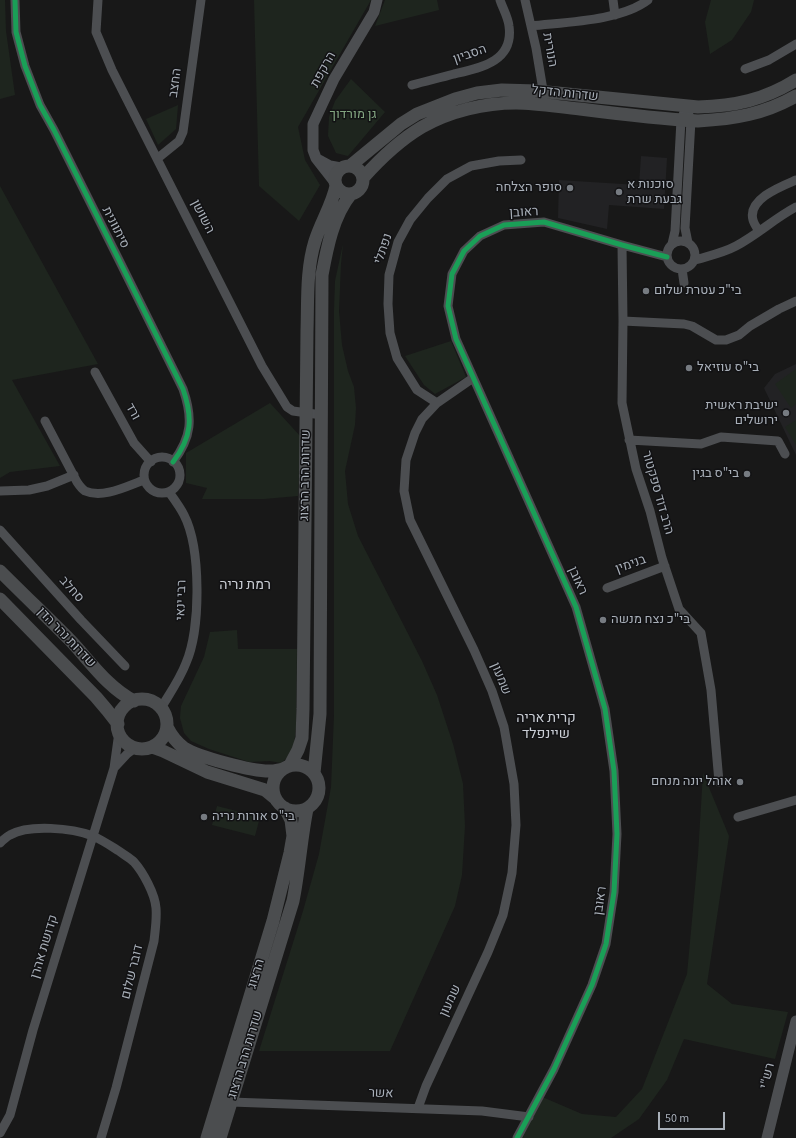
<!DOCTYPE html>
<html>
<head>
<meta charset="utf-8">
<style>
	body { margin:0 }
	#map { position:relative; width:796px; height:1138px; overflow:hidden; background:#181818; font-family:"Source Sans 3",sans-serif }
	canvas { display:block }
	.scale { position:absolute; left:658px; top:1112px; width:67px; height:18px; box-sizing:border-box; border:2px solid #a9b0b9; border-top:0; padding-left:5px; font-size:12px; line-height:14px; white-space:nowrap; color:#a9b0b9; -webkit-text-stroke:3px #121214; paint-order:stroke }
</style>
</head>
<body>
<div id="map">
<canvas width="796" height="1138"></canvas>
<div class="scale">50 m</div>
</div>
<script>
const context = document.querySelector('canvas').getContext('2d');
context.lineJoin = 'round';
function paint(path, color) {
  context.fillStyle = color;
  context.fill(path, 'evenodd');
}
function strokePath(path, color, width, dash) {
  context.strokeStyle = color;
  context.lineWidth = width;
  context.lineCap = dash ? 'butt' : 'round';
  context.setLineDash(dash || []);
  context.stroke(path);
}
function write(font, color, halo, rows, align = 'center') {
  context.font = font + ' "Source Sans 3",Heebo,sans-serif';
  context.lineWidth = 3;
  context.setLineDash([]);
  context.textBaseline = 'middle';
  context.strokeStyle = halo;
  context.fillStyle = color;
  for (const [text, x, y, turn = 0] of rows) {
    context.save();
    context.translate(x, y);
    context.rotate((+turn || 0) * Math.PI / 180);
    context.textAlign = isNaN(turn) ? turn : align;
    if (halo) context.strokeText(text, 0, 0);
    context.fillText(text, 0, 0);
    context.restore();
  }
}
const built = new Path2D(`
	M641 156 667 158 664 209 609 205 607 229 558 218 559 180 639 185Z
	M796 364V455L764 388 775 374Z`);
const green = new Path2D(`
	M0 0H5L6 31 15 95 0 99Z
	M254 0H371L298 127 305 160 320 185 299 221 259 186Z
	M385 0H437L439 10 375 26Z
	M711 0H754L751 12 732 40 710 54 705 22Z
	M351 79 385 112 348 156 336 153 328 136 329 117 335 101Z
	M178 105 176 129 158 145 146 119Z
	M0 186 98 364 12 380 60 466 10 472 0 478Z
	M343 244 341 264 339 311 342 345 348 371 354 387 356 408 355 425 345 471 348 504 358 536 422 661 437 695 453 744 463 784 465 826 462 875 455 906 390 1051H259L303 911 319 854 331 787 334 715V310L335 281Z
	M451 341 466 377 435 394 424 385 405 356Z
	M796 369V404L791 408 775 384Z
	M270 403 301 437 298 496 264 499H202L207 488 186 483V453Z
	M796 420V445L785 427Z
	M237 630 238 649H297L296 727 294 745 288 757 281 763 270 761 249 762 209 749 191 741 184 733 180 718 181 706 204 657 210 632Z
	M703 773 729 836 707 984 732 1004 788 1012 775 1059 684 1039 667 1080 639 1119 611 1138H518L540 1096 582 1114 616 1117 642 1089 687 974 698 855Z
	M217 806 260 817 255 836 212 825Z`);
const minor = new Path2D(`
	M15 0 16 32 25 66 40 105 54 130 119 260 183 389C193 418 192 437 173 462
	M98 0 96 32 112 70 262 366 287 407 293 411 322 415
	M525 0 536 48 544 96
	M613 0 615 15
	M531 26C565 22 621 21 648 0
	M745 69 769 60 796 44
	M412 85C426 81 440 78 454 74 480 68 514 62 509 26 508 17 503 9 500 0
	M158 158 179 141 183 132 201 0
	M759 231C757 228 754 224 753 220 747 199 782 186 796 180
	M667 255a14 14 0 1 1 28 0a14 14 0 1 1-28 0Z
	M688 243 685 228 691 120 689 115
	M672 244 675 231 681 120 686 107
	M622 245 623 321 622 403 636 469 650 511 662 558 679 609 701 633 711 690 719 782
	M695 260C708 256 723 253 736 246 757 235 775 218 796 207
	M682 269 684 283
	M623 321 684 324 692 326 716 340H726L739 335 750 326 779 309 796 301
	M95 372 134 443 151 462
	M437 403 417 390 397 358 390 333 388 304 389 275 398 242 410 220 428 198 447 179 471 166 499 161 521 160
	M45 421 77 482C79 485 82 489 85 491 103 499 127 486 144 480
	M629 440 701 444 721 437 778 441 785 454
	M144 475a18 18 0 1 1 36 0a18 18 0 1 1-36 0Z
	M0 491 29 490 47 486 74 475
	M0 530 81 620 125 666
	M607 588 665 566
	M161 708C170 693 180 679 186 663 201 629 201 548 184 515 180 507 174 499 169 492
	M114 768 127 754 135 748
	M738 817 796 800
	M0 843C3 840 6 837 10 835 29 824 72 828 93 836 102 840 111 846 119 851 124 855 130 858 134 862 143 872 155 894 156 908 157 919 155 931 154 941L116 1088 101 1138
	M231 1102 482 1111 529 1117
	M418 1108 426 1086 488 952 503 915 512 873 516 825 514 784 504 727 492 691 474 650 410 520 404 491 406 460 415 433 422 419 437 403 473 378
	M0 1133 10 1115 33 1030 114 768 119 732
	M517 1138 554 1069 592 985 606 944 614 892 617 834 614 771 605 709 576 607 456 339 448 306 452 274 464 251 480 236 504 225 544 222 622 245 667 257`);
const tertiary = new Path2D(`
	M319 160 330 166 341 168
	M334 181 316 158 313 150V124L334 79 374 12 377 0
	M767 1138 796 1021`);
const secondary = new Path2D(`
	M335 180a14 14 0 1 1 28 0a14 14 0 1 1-28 0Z
	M350 166 401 124 417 114 455 99 477 93 502 90 537 91 698 107C735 106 764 100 796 80
	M363 178C380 159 400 140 422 127 450 111 485 103 516 103 537 103 559 107 580 109 619 114 659 119 698 121 735 119 764 114 796 96
	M0 571C23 594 47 617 70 640 90 661 107 687 134 701
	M0 599 96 697 107 710 118 724
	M117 724a25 25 0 1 1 50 0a25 25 0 1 1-50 0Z
	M167 727C171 735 176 742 184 748 198 757 254 772 271 771 275 771 279 770 283 769
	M152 747 163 751 207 772 265 790 276 799
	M273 788a23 23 0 1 1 46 0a23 23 0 1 1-46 0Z
	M290 765 298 750 302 738 303 709 307 331C308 301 306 270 315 241 321 222 332 205 336 186
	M314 773 320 714 322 275C327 248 333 216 351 194
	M207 1138 273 921 290 853 293 836 291 820 285 808
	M220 1138 293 901C299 871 301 839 307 809`);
const cycleway = new Path2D(`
	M15 0 16 32 25 66 40 105 54 130 119 260 183 389C193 418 192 437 173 462
	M517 1138 554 1069 592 985 606 944 614 892 617 834 614 771 605 709 576 607 456 339 448 306 452 274 464 251 480 236 504 225 544 222 622 245 667 257`);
const markers = [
	[570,188,4,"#767b81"],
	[619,192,4,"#767b81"],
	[646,291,4,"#767b81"],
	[689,368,4,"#767b81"],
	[786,413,4,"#767b81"],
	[747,474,4,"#767b81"],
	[603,620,4,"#767b81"],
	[740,782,4,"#767b81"],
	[204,817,4,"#767b81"]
];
const streetNames = [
	["הנורית",549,50,80],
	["הסביון",470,55,-19],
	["הרקפת",324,70,-61],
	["החצב",176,83,-82],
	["שדרות הדקל",565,94,6],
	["ראובן",524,213,-3],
	["השושן",202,217,63],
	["סיתוונית",115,228,63],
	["נפתלי",384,249,-71],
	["ורד",132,412,61],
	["שדרות הרב הרצוג",306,475,-89],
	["הרב דוד ספקטור",657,493,74],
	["בנימין",631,565,-20],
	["ראובן",577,581,66],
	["סחלב",71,590,48],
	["רבי ינאי",182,600,-88],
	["שדרות נהר הדן",66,638,46],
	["שמעון",500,679,68],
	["ראובן",601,901,-82],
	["קדושת אהרן",45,947,-73],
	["דובר שלום",133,972,-76],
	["הרצוג",257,974,-73],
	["שמעון",451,1001,-65],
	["שדרות הרב הרצוג",246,1055,-73],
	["רש\"י",768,1076,-76],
	["אשר",381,1094,2]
];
const parkNames = [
	["גן מורדוך",353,115]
];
const poiNames = [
	["סוכנות א",627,185],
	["גבעת שרת",627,200],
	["סופר הצלחה",562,188,"right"],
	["בי\"כ עטרת שלום",654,291],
	["בי\"ס עוזיאל",697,368],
	["ישיבת ראשית",778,406,"right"],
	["ירושלים",778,421,"right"],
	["בי\"ס בגין",739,474,"right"],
	["בי\"כ נצח מנשה",611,620],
	["אוהל יונה מנחם",732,782,"right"],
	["בי\"ס אורות נריה",212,817]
];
const neighbourhoodNames = [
	["רמת נריה",245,586],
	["קרית אריה",546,719],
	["שיינפלד",546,735]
];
paint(built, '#222224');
paint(green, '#1e251e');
strokePath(minor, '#4c4e51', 9);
strokePath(tertiary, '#4c4e51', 11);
strokePath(secondary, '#4b4d4f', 13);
strokePath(cycleway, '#1a9f57', 5);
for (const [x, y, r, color] of markers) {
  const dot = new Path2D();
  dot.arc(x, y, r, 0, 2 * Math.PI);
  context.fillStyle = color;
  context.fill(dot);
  strokePath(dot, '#121214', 1.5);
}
write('13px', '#a9b0b9', '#121214', streetNames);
write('13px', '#82a480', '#121214', parkNames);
write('13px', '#a9b0b9', '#121214', poiNames, 'left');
write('14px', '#caced5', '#121214', neighbourhoodNames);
</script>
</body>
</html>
